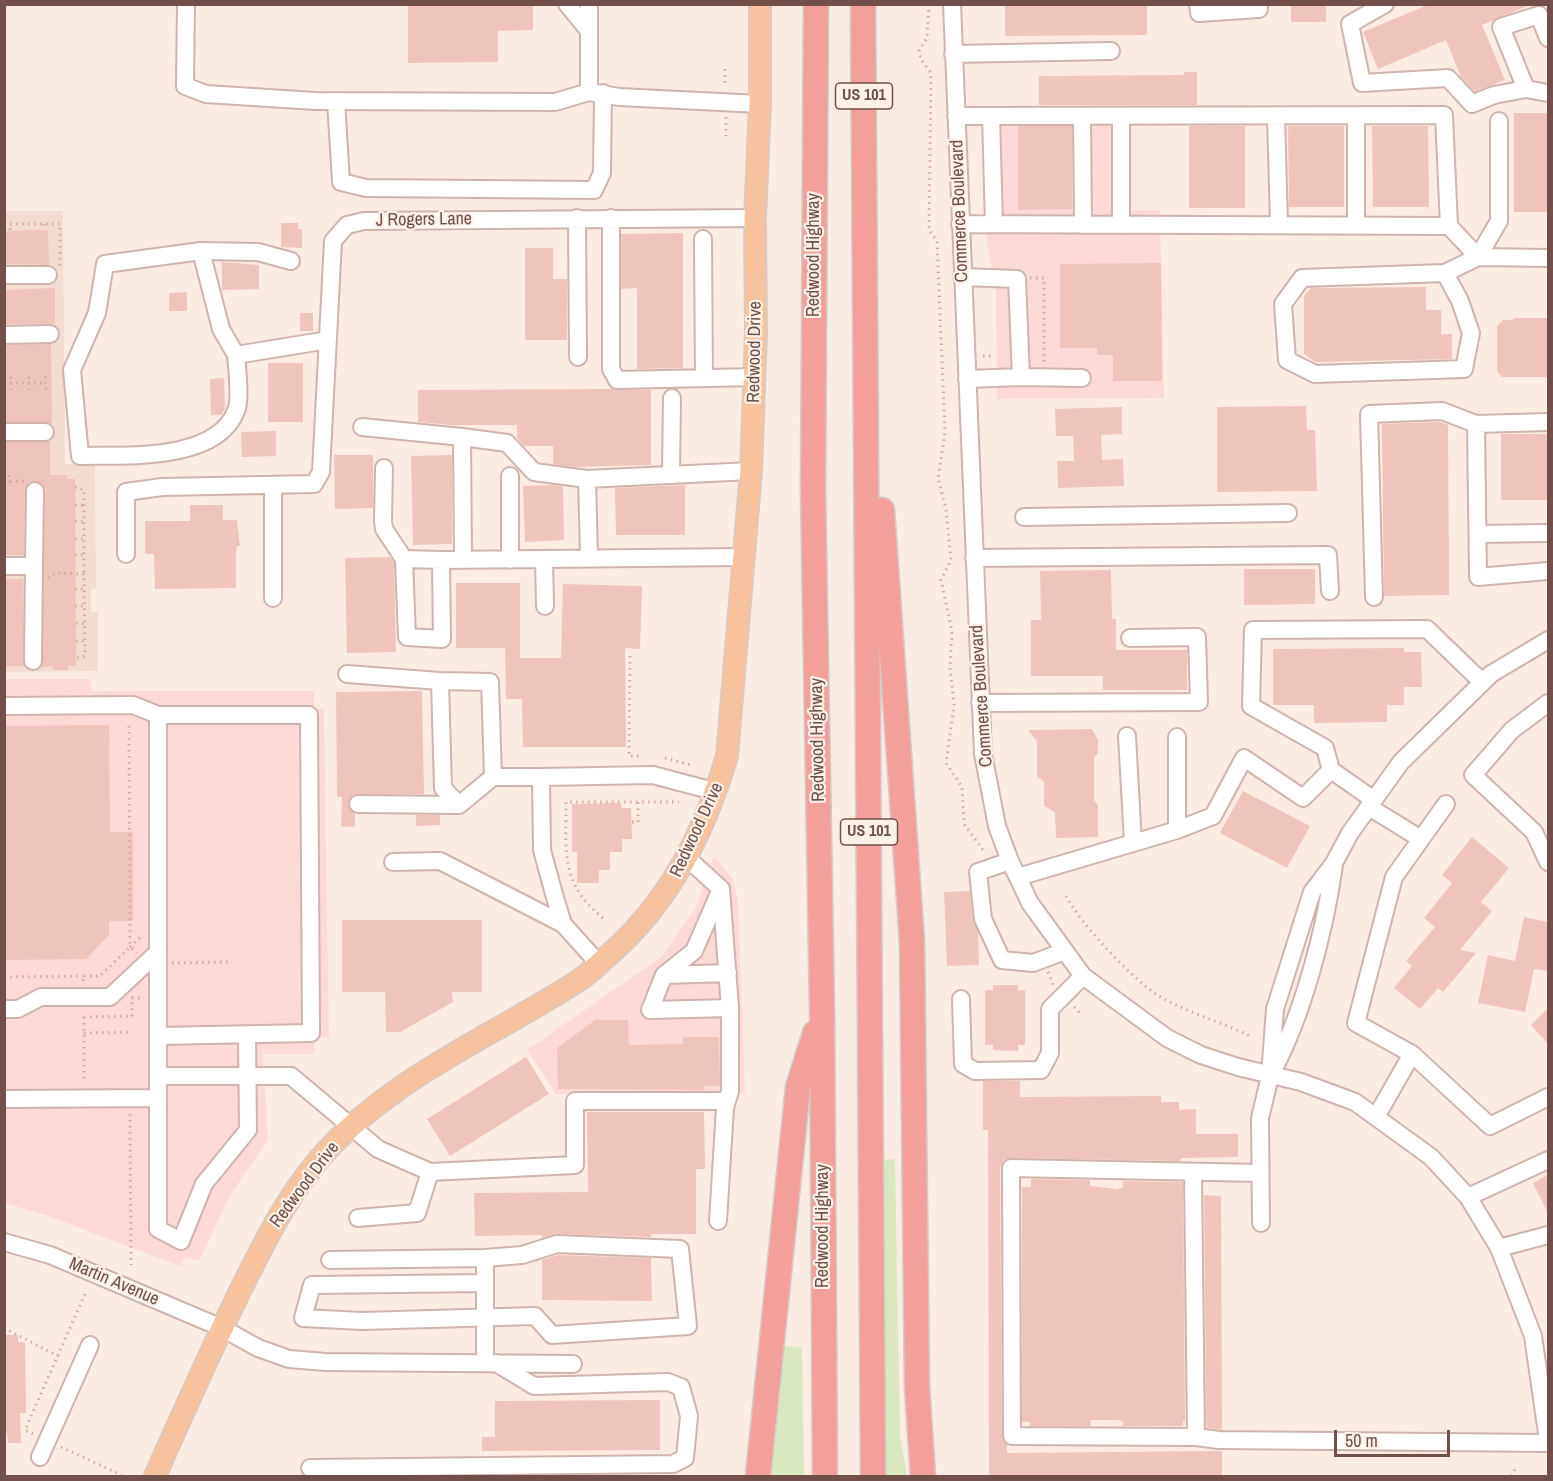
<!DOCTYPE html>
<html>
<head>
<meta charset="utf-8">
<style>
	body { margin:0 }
	#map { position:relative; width:1553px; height:1481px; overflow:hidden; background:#fbece3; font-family:"Archivo Narrow",sans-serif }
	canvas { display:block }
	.frame { position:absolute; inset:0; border:6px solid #714f4a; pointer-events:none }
	.scale { position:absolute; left:1334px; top:1430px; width:116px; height:27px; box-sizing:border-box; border:3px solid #714f4a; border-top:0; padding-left:8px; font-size:18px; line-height:21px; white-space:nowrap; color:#714f4a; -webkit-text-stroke:4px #fef1e8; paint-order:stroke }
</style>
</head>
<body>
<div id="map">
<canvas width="1553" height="1481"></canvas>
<div class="frame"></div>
<div class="scale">50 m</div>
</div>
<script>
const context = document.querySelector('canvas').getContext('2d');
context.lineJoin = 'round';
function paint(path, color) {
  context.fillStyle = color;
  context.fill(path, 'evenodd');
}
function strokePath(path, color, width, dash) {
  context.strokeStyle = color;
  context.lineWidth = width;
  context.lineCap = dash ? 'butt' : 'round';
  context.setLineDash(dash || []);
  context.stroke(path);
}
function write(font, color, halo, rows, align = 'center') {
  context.font = font + ' "Archivo Narrow",sans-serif';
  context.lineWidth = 4.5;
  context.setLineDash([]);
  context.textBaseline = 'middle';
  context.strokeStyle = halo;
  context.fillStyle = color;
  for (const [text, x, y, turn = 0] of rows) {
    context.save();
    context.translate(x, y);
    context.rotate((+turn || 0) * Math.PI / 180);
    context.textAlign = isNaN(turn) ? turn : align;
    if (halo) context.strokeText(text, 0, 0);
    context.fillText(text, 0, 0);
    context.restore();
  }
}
const residential = new Path2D(`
	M4 211H63L65 464 95 465 96 589H91V612H98V671L5 672Z`);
const commercial = new Path2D(`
	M984 112 1126 113 1127 210H1160L1164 398 997 399 996 291 987 244Z
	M4 679H90L92 691H314V709H324L329 1038 315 1037 314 1054H263L268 1140 231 1194 199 1261 185 1257 180 1266 51 1217 5 1203Z
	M714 856 733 879 738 901 745 1092 556 1094 527 1050 661 957 695 909Z`);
const green = new Path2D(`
	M895 1159 900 1435 907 1476H885L880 1160Z
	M784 1346 802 1347 804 1476H770Z`);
const building = new Path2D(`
	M408 4H533V30L498 31V62L408 63Z
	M1005 4H1147V35L1005 36Z
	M1291 4H1326V22H1291Z
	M1430 4H1532L1482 25 1505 80 1475 92 1461 77 1446 40 1378 69 1363 32Z
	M1184 72H1197V105H1039V76L1184 75Z
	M1514 113H1548V212H1514Z
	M1018 126H1072V209L1018 210Z
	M1189 126H1245V208H1189Z
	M1288 126H1344V207H1289Z
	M1372 126H1428L1429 207H1373Z
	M281 223H298L299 229H302V248L281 247Z
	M48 230 49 265 4 264V231Z
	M683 233V368L637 369V288L621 289V234Z
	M525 248H553V279H567V340H525Z
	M222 262 259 265V289L222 290Z
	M1161 263 1162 381H1113V355H1097V348H1060V264Z
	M1426 287V310H1441V334H1452V359L1315 362 1304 354V296L1311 288Z
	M55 288V324H4V290Z
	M187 292V311H169V293Z
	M300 313H313V331H300Z
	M1513 318H1548V377H1502L1497 371V326L1503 320H1513Z
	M51 344 52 424 45 422H4V345Z
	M268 363H303V422H268Z
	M224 378 225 409 221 415H211L210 379Z
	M611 389 651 390V465L574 467 553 464V446H524L517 438V425H452L418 422V390Z
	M1306 406 1307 430H1315L1317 491 1217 492V407Z
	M1122 407V434L1101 435 1102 460 1123 459 1124 486 1058 488 1057 461H1074L1073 436H1056L1055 409Z
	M1440 422 1448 425 1449 595 1384 596 1382 424Z
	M276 431V456L242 457 241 432Z
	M1501 434H1548V500H1501Z
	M50 441V475H67V479H75L76 666H68V670H53L52 666 42 667 45 491 40 482H29L25 490 24 555H4V442Z
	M334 455H373V508L335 509Z
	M452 455V544L413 545 411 456Z
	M553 485 563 486 564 540 525 542 523 486Z
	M685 485V535H616L615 488Z
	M190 505H223V520H237L240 546H237L236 554V588L155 589 154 554H145V521H190Z
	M390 557 394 562 396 652 347 653 345 558Z
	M1244 569H1315V604L1244 605Z
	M1111 570 1112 619H1116V650H1187V690H1103V676H1031V620H1041L1040 571Z
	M4 579H23L24 666H4Z
	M456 583H520V658H561L563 584 642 586 640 649 625 648 626 747H523L522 699H506L505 648H456Z
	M1404 648V652H1421L1422 687H1404V705H1387V722L1314 723V705H1273V649Z
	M422 691 424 794 353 795 348 804 355 814V827L341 826 342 797H337L336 692Z
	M109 725 110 832H133V921H109V935L86 959 4 960V726Z
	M1092 729 1098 740V753L1094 758V800L1098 806V837L1056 838 1055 812 1044 806V782L1037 776V741L1028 730Z
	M1243 791 1310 826 1287 868 1220 833Z
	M621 803V808H631L632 839H622V852H610V870H599V883H577V852H572V804Z
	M416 815H440V825L416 826Z
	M1472 837 1509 868 1481 902 1492 911 1460 950 1476 953 1443 992 1438 988 1420 1009 1394 988 1412 966 1406 961 1435 927 1424 918 1452 883 1442 875Z
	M970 891 973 920 978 932 979 965 947 966 944 892Z
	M1524 917 1548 922V971L1534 969 1525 1012 1478 1003 1488 955 1515 961Z
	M342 920H482V992H452L453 1002 400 1032H386L385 992H342Z
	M993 985H1018V990H1025V1045H1018V1051L993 1050V1045H985V990H993Z
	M1548 1008V1044L1531 1025Z
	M595 1020H628L629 1045 683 1044V1037H719L720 1086H704V1090L558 1089 557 1048Z
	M526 1057 549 1094 450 1156 427 1119Z
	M983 1081H1020V1097L1161 1096V1102H1179V1110L1196 1109V1134H1238V1157L1181 1158V1161L1011 1158 1004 1160 1000 1168 1002 1436 1007 1445V1453L1222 1451V1475L989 1476 988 1130H983Z
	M587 1112H704L705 1169H696V1234H651V1237L557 1234 542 1238V1235L475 1236 474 1193 588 1192Z
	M1548 1175V1213L1533 1183Z
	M1031 1179 1090 1180V1186L1116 1189 1123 1187V1181L1183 1182 1185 1421H1183V1426H1123V1421L1116 1420H1090L1091 1426H1030V1422H1022V1187H1031Z
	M1204 1195 1221 1196 1222 1430 1207 1428 1206 1420Z
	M558 1255 651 1258 652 1301 542 1300V1260Z
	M4 1335H18V1342H25L26 1413H20L21 1443H8L7 1433H4Z
	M660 1400V1450L482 1451V1437H495V1401Z`);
const path = new Path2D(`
	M929 4 927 38 919 51 922 61 931 73 929 230 937 241 945 433 938 478 946 509 951 560 941 580 952 631 950 668 954 705 946 763 962 787 964 824 985 853
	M725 69V86
	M726 117V136
	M4 224H60V267
	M44 224V230
	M10 230V224
	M1030 278H1044V363
	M983 356H994
	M45 376 46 390
	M11 377V390
	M29 377V390
	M4 383H45
	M9 475V482
	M4 482 24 481
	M75 487 84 490V574
	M75 505H84
	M75 521 84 522
	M75 539H84
	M75 555H84
	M48 578 56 573 84 574 85 656 76 658
	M75 589H85
	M75 606H85
	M76 623 85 624
	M76 641H85
	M630 656 629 756H639
	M129 726 130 947
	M665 758 691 765
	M632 822H638V802
	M1066 896C1079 922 1134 981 1159 996 1188 1013 1222 1022 1252 1037
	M603 918C560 883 566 853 566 802H679
	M130 947 142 936
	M172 963 228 962
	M1048 972 1053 985
	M4 977 83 976
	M83 981V976H100L130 947 137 953
	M1074 1007 1082 1015
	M84 1017 132 1016V998H143
	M84 1017V1083
	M84 1033 131 1032
	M130 1114 131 1265
	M4 1328 58 1356
	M33 1434 25 1430 85 1294
	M61 1447 122 1475
	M1511 1476 1515 1469`);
const minor = new Path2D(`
	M186 4 185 86 206 94 315 101 555 102 589 92
	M567 4 589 31
	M589 4V92L619 97 760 104
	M952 4 983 754 997 826 1010 861 1030 903 1083 976 1167 1038 1201 1055 1238 1067 1301 1082 1355 1102 1431 1157 1468 1197 1499 1248 1533 1336 1548 1440
	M1198 4 1199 13 1259 9V4
	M1385 4 1350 24 1362 83 1448 78 1472 104 1494 95 1526 89
	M1548 38 1539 15 1501 27 1526 89 1548 93
	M953 54 1111 51
	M336 101 341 182 366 188 594 190 602 173 603 93
	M956 116 1444 115 1449 226 960 224
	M991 116 994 224
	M1082 116 1083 225
	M1121 116V225
	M1276 116 1279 225
	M1356 116V225
	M577 218 578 357
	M611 218V369L617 380 755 377
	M1449 226 1478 257
	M703 239 704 378
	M201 251 258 252 291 261
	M1478 257 1548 258
	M1445 273 1460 301 1471 333 1464 369 1315 374 1287 360 1283 304 1302 278 1445 273 1478 257 1499 221V121
	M4 275H48
	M962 277 1017 279 1021 377 967 379
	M4 335 50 334
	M236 355 221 329 201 251 105 264 97 313 72 370 80 456C124 455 216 462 236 411 241 400 237 368 236 355L328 340
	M1021 377 1082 378
	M1548 422 1476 424 1478 577 1548 571
	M362 427 462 437 463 560
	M4 432H45
	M462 437 507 443 534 472 587 479 589 557
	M384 468 383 521 384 529 404 559 407 637 442 639 441 560 404 559
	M671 474 672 398
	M510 476V560
	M587 479 751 471
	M273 485V598
	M1024 517 1288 513
	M1478 534 1548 533
	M126 554V492L162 487 314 484 321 472 333 241 347 225 364 221 755 218
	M974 558 1328 555 1330 591
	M441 560 743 557
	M544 560 545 606
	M4 566H34L35 491
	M1374 597 1369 414 1442 411 1476 424
	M33 661 34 566
	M347 674 440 681
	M980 703 1199 702 1197 637 1130 638
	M1548 703 1512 730 1473 775 1534 832 1548 862
	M4 706 133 705 158 715V1229L181 1241 204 1184 248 1130 247 1035
	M158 715H309L311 1033 158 1036
	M1331 770 1325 748 1251 706 1253 630 1427 629 1482 682
	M493 777 459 805 443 788 440 681 490 682 493 777H541
	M358 804 459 805
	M1369 807 1421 839
	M1177 830 1213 816 1244 758 1303 798 1331 770 1374 800
	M1133 843 1177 830V737
	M687 858 721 889 730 1008 650 1010 664 975 694 951 721 889
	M1010 861 978 872 983 919 1002 960 1033 963 1065 951
	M393 862 440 861 563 924
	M1018 877 1133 843 1127 736
	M599 964 563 924 554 894 542 850 541 777 653 775 717 792
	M664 975 728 973
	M961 999 963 1064 975 1071 1041 1070 1050 1053V1009L1083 976
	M4 1009H18L41 997H110L158 952
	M1412 1054 1490 1126 1548 1097
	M1272 1072C1303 1015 1325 930 1334 865
	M158 1076H291L378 1149 430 1172 575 1165V1101H727
	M4 1099 158 1098
	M1376 1117 1412 1054 1356 1023 1394 877 1446 804
	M1193 1172 1196 1437 1012 1436 1011 1168 1260 1173
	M1468 1197 1548 1160
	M358 1218 417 1213 430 1172
	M718 1221 725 1108 730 1091V1008
	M1261 1223 1260 1118 1270 1076 1275 1009 1312 892 1334 863 1350 833 1401 762 1491 674 1548 640
	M4 1242 50 1255 222 1328 258 1348 289 1359 326 1362 573 1364
	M1499 1248 1548 1235
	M485 1258 522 1255 557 1244 680 1249 688 1326 552 1335 535 1316 362 1321 303 1318 312 1285 485 1283
	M330 1260 485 1258V1363
	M1196 1437 1219 1440 1548 1443
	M40 1457 90 1345
	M310 1468 673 1464 685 1458 689 1416 681 1387 668 1382 534 1386 496 1363`);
const major = new Path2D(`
	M155 1476C184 1411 213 1345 245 1281 269 1233 294 1184 332 1145 402 1072 497 1034 581 979 591 972 601 962 610 954 670 901 704 833 727 756L751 471 756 333 755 218 760 104V4`);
const highway = new Path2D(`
	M816 4 813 490 822 1010 825 1476
	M863 4 873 1476
	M882 510 912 942 917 1386 923 1476
	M758 1476 798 1087 815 1033`);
const shields = [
	[864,96,57],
	[869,832,57]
];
const shieldNames = [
	["US 101",864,96],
	["US 101",869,832]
];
const streetNames = [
	["Commerce Boulevard",960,211,-92],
	["J Rogers Lane",424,220,-1],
	["Redwood Highway",814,255,-90],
	["Redwood Drive",755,352,-89],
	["Commerce Boulevard",982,696,-94],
	["Redwood Highway",818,740,-91],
	["Redwood Drive",697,830,-65],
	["Redwood Drive",305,1185,-53],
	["Redwood Highway",823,1226,-90],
	["Martin Avenue",114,1282,23]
];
paint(residential, '#f2dcd1');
paint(commercial, '#fbd9d7');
paint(green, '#dae8c2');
paint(building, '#efc4bc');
strokePath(minor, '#ceb4ad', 20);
strokePath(major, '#d4cac9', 24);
strokePath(highway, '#d4cac9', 27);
strokePath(path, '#d4a89f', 3, [1.5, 4.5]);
strokePath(minor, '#fff', 16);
strokePath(major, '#f7c29e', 21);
strokePath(highway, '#f39f9c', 24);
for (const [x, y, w] of shields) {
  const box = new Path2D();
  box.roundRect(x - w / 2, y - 13, w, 26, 4.5);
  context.fillStyle = '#fef1e8';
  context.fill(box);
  strokePath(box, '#714f4a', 1.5);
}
write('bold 16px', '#714f4a', null, shieldNames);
write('18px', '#714f4a', '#fef1e8', streetNames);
</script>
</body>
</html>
